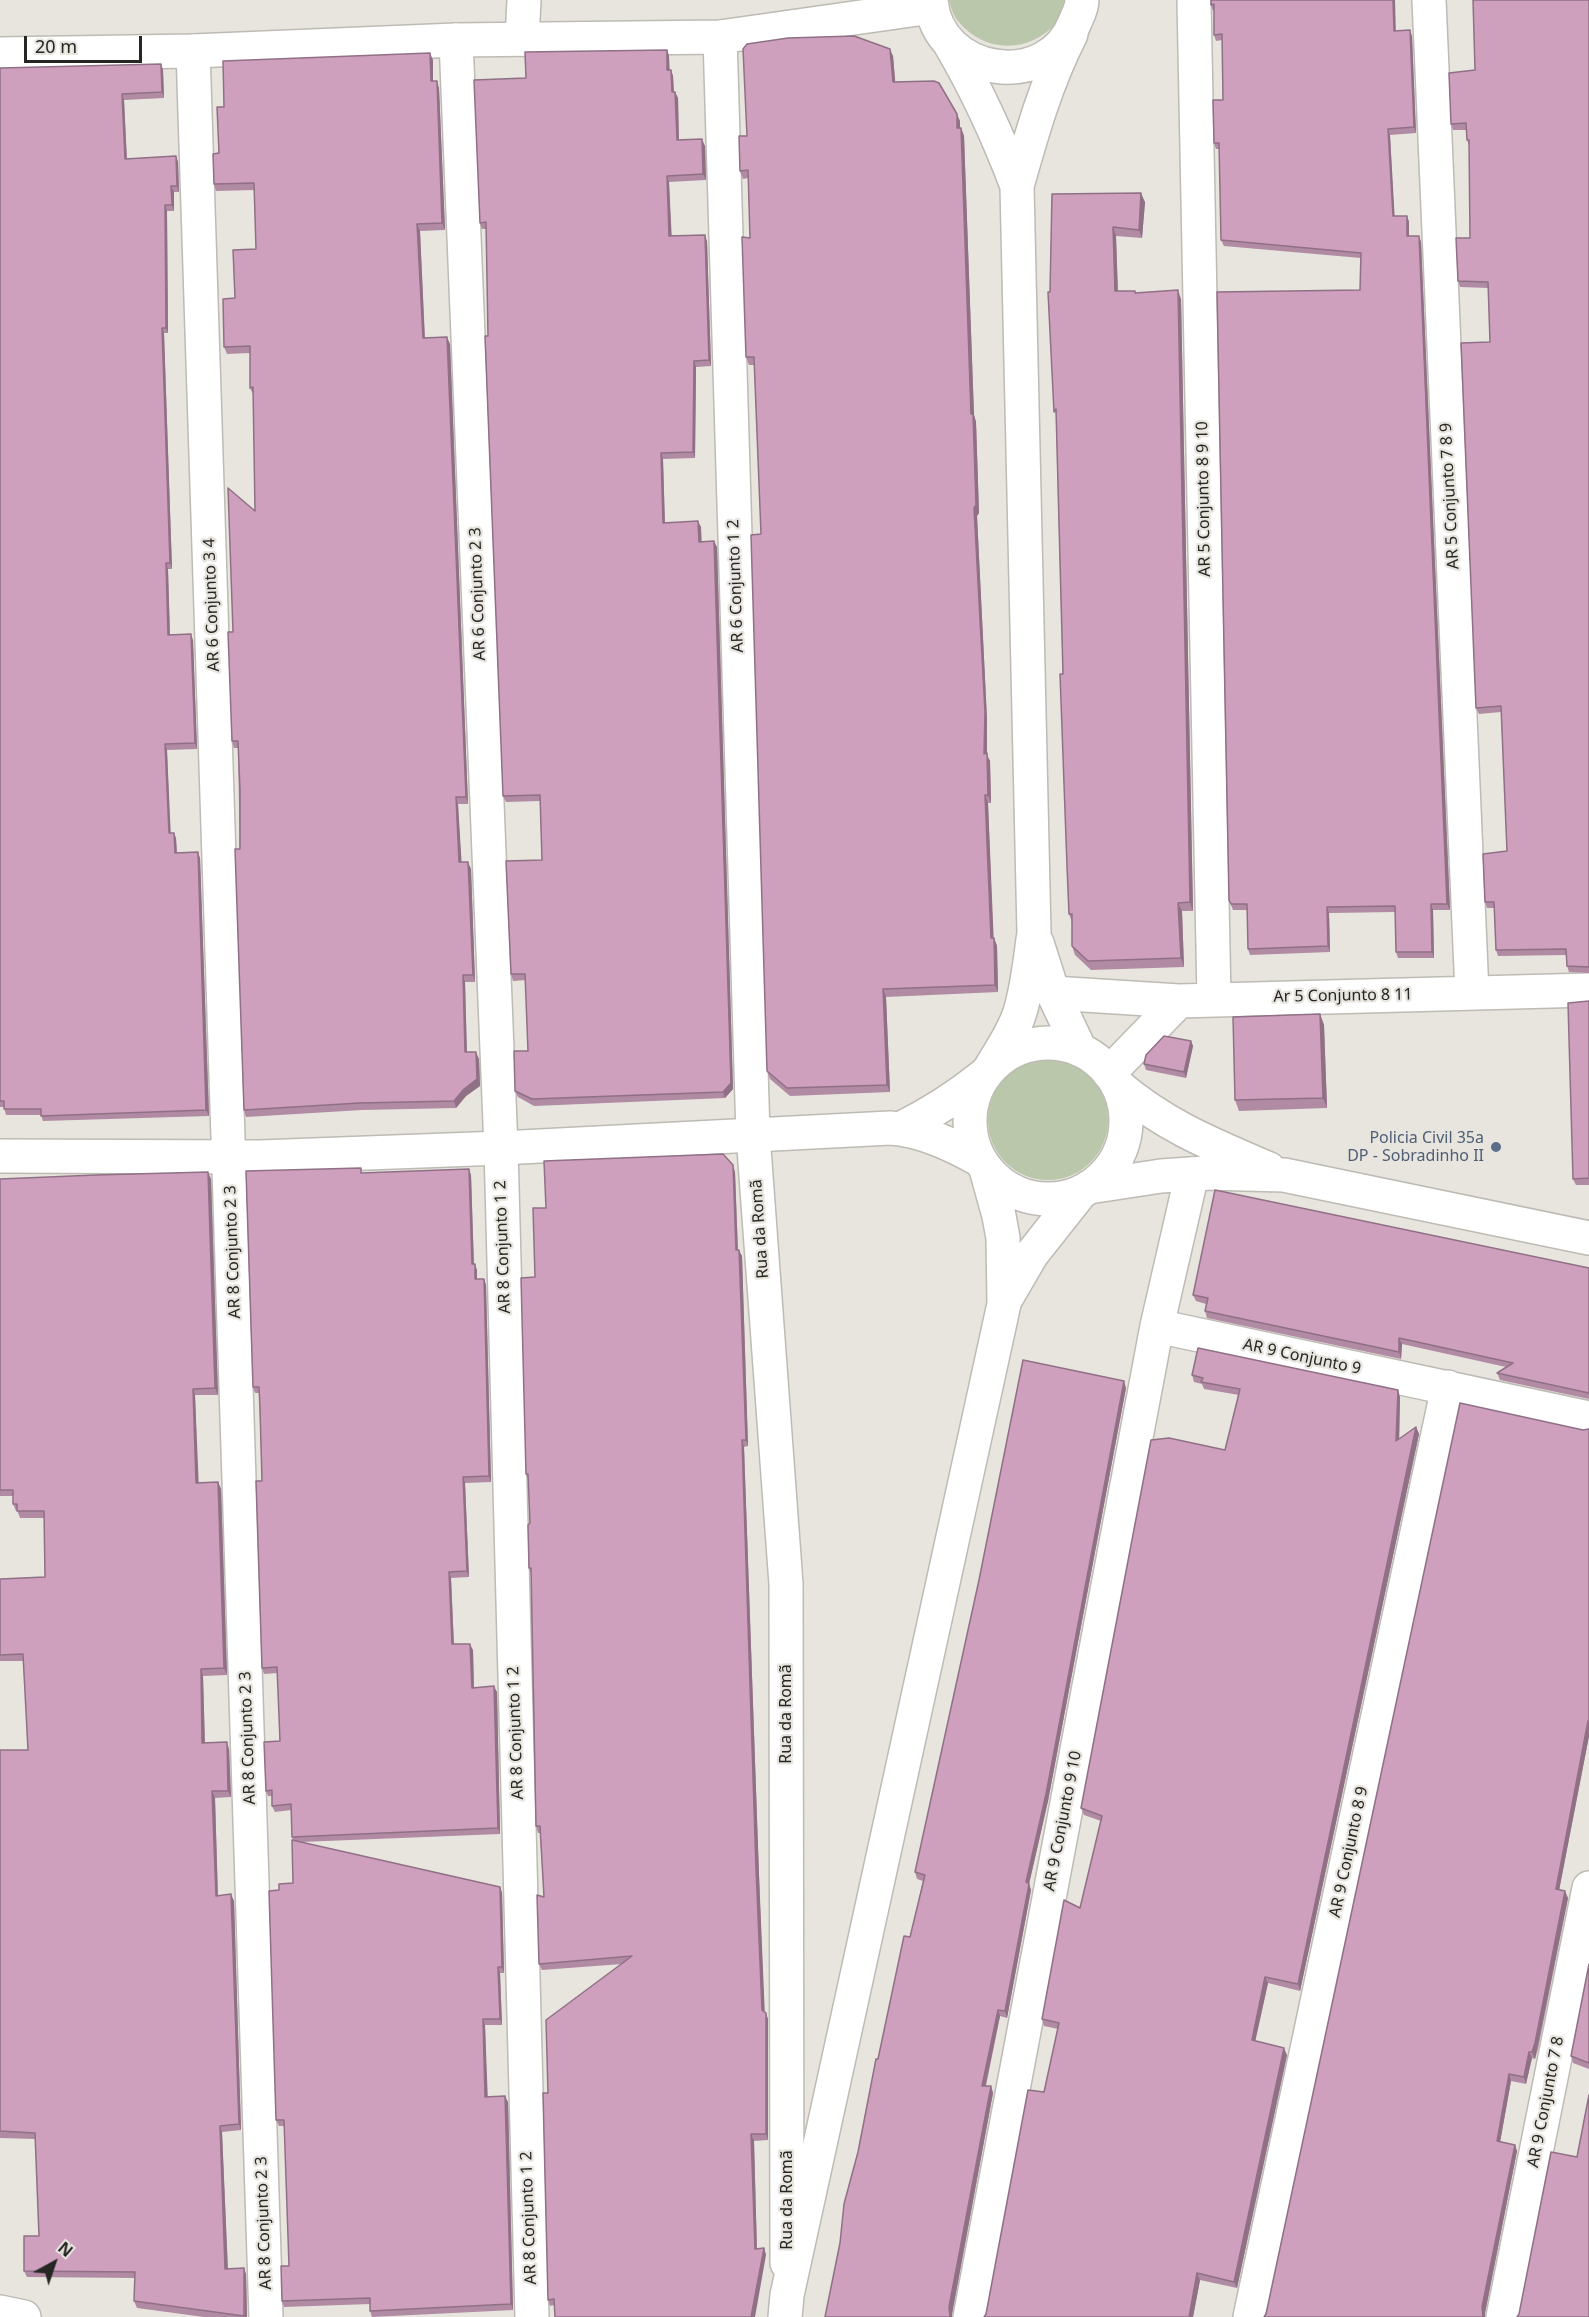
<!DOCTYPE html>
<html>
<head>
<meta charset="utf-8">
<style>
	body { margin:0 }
	#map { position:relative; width:1589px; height:2317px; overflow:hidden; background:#e7e5de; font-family:"Noto Sans",sans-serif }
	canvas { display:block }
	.north { position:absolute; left:24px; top:2233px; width:60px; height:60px; -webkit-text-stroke:4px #e7e5de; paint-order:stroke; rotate:40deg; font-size:16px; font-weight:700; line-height:24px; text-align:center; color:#262623 }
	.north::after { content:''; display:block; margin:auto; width:21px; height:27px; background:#262623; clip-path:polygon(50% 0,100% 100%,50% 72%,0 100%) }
	.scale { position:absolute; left:24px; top:36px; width:118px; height:27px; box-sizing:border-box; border:3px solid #262623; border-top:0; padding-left:8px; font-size:18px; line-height:21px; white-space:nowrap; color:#262623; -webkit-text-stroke:4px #e7e5de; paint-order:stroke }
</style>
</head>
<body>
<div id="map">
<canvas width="1589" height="2317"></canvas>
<div class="north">N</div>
<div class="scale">20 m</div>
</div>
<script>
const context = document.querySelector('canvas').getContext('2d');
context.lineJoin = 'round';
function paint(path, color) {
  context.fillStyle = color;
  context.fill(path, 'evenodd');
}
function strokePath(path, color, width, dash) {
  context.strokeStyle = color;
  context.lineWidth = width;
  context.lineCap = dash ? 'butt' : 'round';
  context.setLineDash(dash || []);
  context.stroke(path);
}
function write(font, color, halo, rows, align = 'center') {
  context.font = font + ' "Noto Sans",sans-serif';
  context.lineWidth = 4.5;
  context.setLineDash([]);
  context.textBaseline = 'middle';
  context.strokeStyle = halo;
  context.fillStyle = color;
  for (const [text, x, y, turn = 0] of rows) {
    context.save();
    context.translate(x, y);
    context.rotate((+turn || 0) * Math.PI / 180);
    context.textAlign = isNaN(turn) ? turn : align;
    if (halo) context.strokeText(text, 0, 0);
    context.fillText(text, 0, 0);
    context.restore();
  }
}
const green = new Path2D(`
	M949 0H1067C1064 7 1062 16 1058 21 1031 54 984 54 958 21 953 15 951 7 949 0Z
	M988 1120a60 60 0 1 1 120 0a60 60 0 1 1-120 0Z`);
const minor = new Path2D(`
	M1194 0 1214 999
	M1429 0 1472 993
	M720 37 753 1135 786 1584 787 2263
	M522 39 524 0
	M456 40 501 1148 532 2317
	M193 51 266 2317
	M1053 993 1179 1001 1589 990
	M1109 1073 1179 1001
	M1157 1326 1589 1418
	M970 2317 1157 1326 1192 1174
	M1250 2317 1448 1387
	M1503 2317 1589 1888`);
const tertiary = new Path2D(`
	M931 0C937 76 1048 93 1075 22 1078 15 1082 8 1082 0
	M950 44C977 90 998 136 1017 186
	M0 54 193 51 456 40 720 37 932 7
	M1037 943 1053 993 1080 1050
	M970 1121a78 78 0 1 1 156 0a78 78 0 1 1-156 0Z
	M991 1067C1001 1050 1014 1032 1020 1012 1028 986 1030 959 1034 933L1017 186C1032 133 1046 83 1071 34
	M1117 1085C1165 1126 1211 1144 1269 1169
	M900 1129C930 1114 957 1097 983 1076
	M0 1156 260 1157 501 1148 890 1128C922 1130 953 1145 980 1160
	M1089 1187 1161 1176 1205 1173 1284 1175 1589 1238
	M1004 1302 1032 1254 1081 1192
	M0 2312 24 2317
	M785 2317 787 2295 1004 1304 1003 1238 999 1216 986 1169`);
const wall = new Path2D(`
	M1211 0 1396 31 1412 36 1416 133 1390 135 1394 216H1407L1409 222V236H1419L1421 242 1450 910H1433L1434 958H1398L1396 952 1395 912 1329 913 1330 952 1250 955 1248 949 1247 910H1233L1229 900 1360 290 1361 258 1224 246 1221 240 1219 149H1216L1214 143 1223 100 1222 40 1216 41 1214 35V11H1213L1211 5Z
	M1589 0V973L1569 972 1567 966 1566 955 1498 956 1496 950 1494 908H1487L1485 902 1507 851 1501 712 1479 714 1476 708 1490 342 1488 288 1460 287 1458 281 1470 238 1469 145 1467 140 1466 130H1453L1451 124 1475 70Z
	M667 50 669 56V70H671L673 76 674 92H675L678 98 679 140 705 146 706 180 669 182 671 235 707 241 711 366 696 367 695 458 663 459 665 523 701 527V542L717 547 733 1089 725 1098 534 1106 518 1097 515 1091 528 1051 526 980 513 981 511 974 542 860 540 801 506 802 503 796 488 336 486 229H482L480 223 526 78Z
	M893 56 895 82 960 121V128H961L964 136 974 415 976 422 979 513 977 516 987 719V755L990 761 991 803H988L993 938H994L997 946 998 992 886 997 890 1092 790 1096 770 1079 767 1071 761 534 754 365H749L746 357 750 238 748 178 743 179 740 171 747 136Z
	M433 60V81L439 88 445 230 420 231 425 338 450 344 468 804H458L461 862 471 869 475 982H465L467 1052 479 1059 480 1086 466 1096 456 1108 362 1110 246 1117 244 1110 238 748H234L232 741 233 632 255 511 253 394 250 388V353L227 354 224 347 235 298 256 249 254 190 216 191 214 184 224 107Z
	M161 64 163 70 164 98 124 100 127 159 176 156 178 162 179 192H174V211H167L168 333H164L172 569H168L170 635 193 640 197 749 167 750 170 833 176 838 177 853 200 858 209 1116 43 1121 41 1115H6L4 1107H0V68Z
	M1052 194 1145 202 1142 238 1116 236 1118 291 1181 299 1193 911H1182L1184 967 1091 970 1075 955 1072 946V922L1069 914 1056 418 1050 292Z
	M1589 1001V1185H1576L1573 1179Z
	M1320 1014 1324 1025 1327 1108 1239 1111 1235 1100Z
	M1191 1041 1193 1046 1186 1078 1146 1070 1144 1064Z
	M735 1172 738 1250 742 1256 748 1446 744 1447 759 1875 764 2012 768 2019V2140L754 2141 757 2249 764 2248 766 2255 550 2306 548 2300V2093L622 1964 542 1970 539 1964 544 1897 540 1833H538L536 1826 531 1574 529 1568 530 1523 528 1479 526 1474 535 1277 546 1208Z
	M363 1173 471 1175 474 1264 477 1270V1279H484L486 1285 491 1482 465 1483 469 1577 451 1578 454 1644 473 1650 474 1688 497 1692 500 1834 301 1842 500 1887 502 1893 504 1973H500L502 2025H485L487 2097 508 2102 513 2310 372 2317 370 2311V2304L284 2307 282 2301 289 2266 285 2126H279L276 2120 279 1890 293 1883V1841L292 1837 291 1810 275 1812 272 1806V1796H268L266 1791 280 1741 278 1673 264 1674 262 1668V1481L259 1393H255L253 1387Z
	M0 1179H211L218 1395H195L198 1483 218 1482 221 1489 227 1675 203 1676 205 1743 229 1749 231 1797 215 1798 218 1895 234 1901 241 2130 222 2132 228 2269 246 2274 247 2317H204L137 2308 134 2301 135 2278 27 2277 24 2271 39 2236 35 2139 0 2138V1750H28L24 1661H0V1579L45 1577 44 1518H20L17 1510 16 1511 13 1504V1496H0Z
	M1589 1268V1399L1500 1380 1497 1373 1506 1367 1402 1344 1401 1359 1207 1318 1205 1311 1206 1304 1196 1301 1193 1295Z
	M1192 1375 1400 1397 1399 1439 1416 1427 1419 1434 1300 1991 1268 1983 1255 2041 1287 2055 1237 2288 1200 2280 1193 2317H984L986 2314 1044 2092 1058 2029 1044 2026 1042 2019 1080 1908 1101 1821 1084 1815 1081 1808 1225 1450 1239 1395 1204 1389 1202 1384 1194 1382Z
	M1126 1388 1048 1801 1029 1884 1031 1890 1007 2018 1000 2016 986 2086H991L993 2093 952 2314 858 2152 878 2059 910 1937 923 1881 917 1879 915 1872Z
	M1589 1429V1736L1559 1890 1568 1898 1538 2049 1535 2059 1532 2058 1526 2084 1511 2081 1500 2142 1515 2145 1517 2151 1485 2313V2317H1264L1583 1430Z
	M1589 1964V2069L1573 2063 1571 2056Z`);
const shadedWall = new Path2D(`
	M1393 0H1395L1396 37 1394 31Z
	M1410 30 1412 36 1416 133 1414 127Z
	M890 49 893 56 896 90 893 82Z
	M667 50 669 56 670 76 667 70Z
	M430 53 433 60V88L431 81Z
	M161 64 163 70 164 98 162 92Z
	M671 70 673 76 674 98 672 92Z
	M437 81 439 88 445 230 442 223Z
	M675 92 678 98 679 147 677 140Z
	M122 94 124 100 127 165 125 159Z
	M957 114 960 121V136L957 128Z
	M961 128 964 136 974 415 976 422 979 513 977 516 987 719V755L990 761 991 803 988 795 984 754 974 508Z
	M1388 129 1390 135 1395 222 1393 216Z
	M702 139 705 146 706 180 703 174Z
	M176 156 178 162 179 192 177 186Z
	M667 176 669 182 672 242 669 236Z
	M171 186 174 192V211L172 205Z
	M1141 193 1145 202 1142 238 1139 230Z
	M165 205 167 211 168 333 166 328Z
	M1407 216 1409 222V242L1407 236Z
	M417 224 420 231 425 345 423 338Z
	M1113 227 1116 236 1118 300 1115 291Z
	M705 235 707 241 711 366 709 360Z
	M1419 236 1421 242 1450 910 1447 904Z
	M1178 290 1181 299 1193 911 1190 902Z
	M162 328 164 333 172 569 170 563Z
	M447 337 450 344 468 804 466 797Z
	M694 361 696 367 695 458 693 452Z
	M661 453 663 459 665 529 663 523Z
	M698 521 701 527 702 549 699 542Z
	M714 541 717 547 733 1089 725 1098 723 1092Z
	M166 563 168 569 170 640 168 635Z
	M191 634 193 640 197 749 195 743Z
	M165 744 167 750 171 839 169 833Z
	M985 795 988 803 994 946 991 938Z
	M456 797 458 804 462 869 459 862Z
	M174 833 176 838 177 859 175 853Z
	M198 852 200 858 209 1116 206 1110Z
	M468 862 471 869 475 982 473 975Z
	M1178 903 1182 911 1184 967 1181 958Z
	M1431 904 1433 910 1434 958 1432 952Z
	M1327 907 1329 913 1330 952 1328 946Z
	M994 938 997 946 998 992 995 985Z
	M463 975 465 982 467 1059 465 1052Z
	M883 989 886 997 890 1092 887 1085Z
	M1320 1014 1324 1025 1327 1108 1323 1098Z
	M1191 1041 1193 1046 1186 1078 1184 1072Z
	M476 1052 479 1059 480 1086 466 1096 456 1108 454 1101 464 1089Z
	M733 1165 735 1172 738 1256 736 1250Z
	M469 1169 471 1175 474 1270 472 1264Z
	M208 1172 211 1179 218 1395 215 1388Z
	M739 1250 742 1256 748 1446 746 1440Z
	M475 1264 477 1270V1285L475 1279Z
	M484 1279 486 1285 491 1482 489 1476Z
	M1399 1338 1402 1344 1401 1359 1399 1352Z
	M1124 1381 1126 1388 1048 1801 1029 1884 1031 1890 1007 2018 1005 2011 1026 1882Z
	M193 1389 195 1395 199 1490 196 1483Z
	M1398 1390 1400 1397 1399 1447 1396 1441Z
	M1416 1427 1419 1434 1300 1991 1298 1984Z
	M742 1440 744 1447 759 1875 765 2017 762 2010 756 1868Z
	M463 1477 465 1483 469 1577 467 1571Z
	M218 1482 221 1489 227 1675 224 1668Z
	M449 1572 451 1578 454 1650 452 1644Z
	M470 1644 473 1650 474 1694 472 1688Z
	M201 1669 203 1676 205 1750 202 1743Z
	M494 1686 497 1692 500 1834 498 1828Z
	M1588 1721 1589 1724V1736L1558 1896 1556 1889Z
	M227 1742 229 1749 231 1797 228 1791Z
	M212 1791 215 1798 218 1902 216 1896Z
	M500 1887 502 1893 504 1973 502 1967Z
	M1565 1891 1568 1898 1535 2059 1532 2052Z
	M231 1894 234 1901 241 2130 239 2124Z
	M498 1967 500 1973 502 2025 500 2019Z
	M1265 1977 1268 1983 1254 2047 1252 2040Z
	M998 2010 1000 2016 984 2092 982 2086Z
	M766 2013 768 2019V2140L766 2134Z
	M483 2019 485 2025 488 2103 485 2097Z
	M1284 2048 1287 2055 1237 2288 1234 2282Z
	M1529 2052 1532 2058 1526 2084 1524 2077Z
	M1509 2074 1511 2081 1499 2148 1497 2141Z
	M991 2086 993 2093 952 2314V2317H950L949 2307Z
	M505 2096 508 2102 513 2310 511 2304Z
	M220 2126 222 2132 228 2275 225 2269Z
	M751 2134 754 2141 757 2255 755 2249Z
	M1515 2145 1517 2151 1485 2313V2317H1483L1482 2307Z
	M764 2248 766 2255 755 2317H751Z
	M244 2268 246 2274 247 2317H245Z
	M1197 2273 1200 2280 1193 2317H1189Z`);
const building = new Path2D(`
	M1211 0H1393L1394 31 1410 30 1414 127 1388 129 1393 216H1407V236H1419L1447 904H1431L1432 952H1396L1395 906 1327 907 1328 946 1248 949 1247 904H1231L1229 900 1217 292 1360 290 1361 253 1221 240 1219 143H1214L1213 100H1223L1222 34 1214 35V4L1211 5Z
	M1473 0H1589V967L1567 966 1566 949 1496 950 1494 902H1485L1483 854 1507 851 1501 706 1476 708 1461 343 1490 342 1488 282 1458 281 1456 238H1470L1469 140H1467L1466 123 1451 124 1449 73 1475 70Z
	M854 36 890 49 893 82 934 81 939 83 957 114V128H961L971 414H973L976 505 974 508 985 712 984 754 987 753 988 795H985L991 938H994L995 985 883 989 887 1085 787 1088 767 1071 751 535 761 534 754 357H746L742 237 750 238 748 170 740 171 739 136H747L743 49 747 44 788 38Z
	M667 50V70H671L672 92H675L677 140 702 139 703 174 667 176 669 236 705 235 709 360 694 361 693 452 661 453 663 523 698 521 699 542 714 541 731 1083 723 1092 532 1099 515 1091 514 1051H528L525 974H511L506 861 542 860 540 795 503 796 485 336H488L486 222 480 223 474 80 526 78 525 52Z
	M430 53 431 81H437L442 223 417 224 423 338 447 337 466 797H456L459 862H468L473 975H463L465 1052H476L477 1079 464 1089 454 1101 359 1103 244 1110 235 849H240V790L238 741H232L228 632H233L228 488 255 511 253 387 250 388V346L224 347 223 299 235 298 233 250 256 249 254 183 214 184 213 154 219 153 217 107H224L223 61Z
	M161 64 162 92 122 94 125 159 176 156 177 186H171L172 205H165L166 328H162L170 563H166L168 635 191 634 195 743 165 744 169 833H174L175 853 198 852 206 1110 41 1116V1109H4V1101H0V68Z
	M1141 193 1139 230 1113 227 1115 291H1135V293L1178 290 1190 902 1178 903 1181 958 1088 961 1072 946V914H1069L1067 866 1060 674H1063L1056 409 1054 412 1048 292H1050L1052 194Z
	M1589 1001V1178L1573 1179 1568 1003Z
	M1320 1014 1323 1098 1235 1100 1233 1017Z
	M1164 1036 1191 1041 1184 1072 1144 1064 1146 1055Z
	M723 1154 733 1165 736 1250H739L746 1440H742L756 1868 762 2010 766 2013V2134H751L755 2249 764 2248 751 2317H555L554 2299 548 2300 543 2093H548L546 2020 632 1956 539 1964 537 1895 544 1897 540 1826H536L531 1568H529L528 1525 530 1523 528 1474H526L521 1278 535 1277 533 1208H546L544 1161Z
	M361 1168V1173L469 1169 472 1264H475V1279H484L489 1476 463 1477 467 1571 449 1572 452 1644H470L472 1688 494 1686 498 1828 292 1837 291 1804 272 1806V1790L266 1791 264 1742 280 1741 277 1667 262 1668 256 1481H262L260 1409 259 1387H253L246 1171Z
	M208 1172 215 1388 193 1389 196 1483 218 1482 224 1668 201 1669 202 1743 227 1742 228 1791H212L216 1896 231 1894 239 2124 220 2126 225 2269 244 2268V2316L134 2301 135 2272 24 2271V2236H39L35 2133 0 2131V1750H28L23 1654 0 1655V1579L45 1577 44 1511H17V1504H13V1490H0V1179L96 1175Z
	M1215 1190 1589 1268V1393L1497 1373 1513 1363 1399 1338V1352L1205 1311 1208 1298 1193 1295Z
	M1198 1348 1398 1390 1396 1441 1416 1427 1298 1984 1265 1977 1252 2040 1284 2048 1234 2282 1197 2273 1189 2317H984L986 2314 1028 2090 1044 2092 1059 2023 1042 2019 1064 1900 1080 1908 1102 1816 1081 1808 1151 1440 1169 1438 1225 1450 1240 1389 1201 1382 1203 1378 1192 1375Z
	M1023 1360 1124 1381 1046 1794 1026 1882 1029 1884 1005 2011 998 2010 982 2086H991L949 2307 950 2317H825L840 2243 844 2204 858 2152 876 2059H878L904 1936 910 1937 925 1875 915 1872 979 1580Z
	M1460 1403 1583 1430 1589 1429V1721H1588L1556 1889 1565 1891 1535 2043 1532 2052H1529L1524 2077 1509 2074 1497 2141 1515 2145 1482 2307 1483 2317H1264L1266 2314Z
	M292 1840 500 1887 502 1967H498L500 2019H483L485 2097 505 2096 511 2304 370 2311V2298L282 2301 281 2266H289L284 2120H276L269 1891 279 1890V1884L293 1883Z
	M1589 1964V2063L1571 2056Z
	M1589 2095V2317H1517L1519 2314 1551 2152 1577 2157Z`);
const markers = [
	[1496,1147,6,"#5c6f8a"]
];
const streetNames = [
	["AR 5 Conjunto 7 8 9",1450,496,-93],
	["AR 5 Conjunto 8 9 10",1204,499,-91],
	["AR 6 Conjunto 1 2",736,586,-92],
	["AR 6 Conjunto 2 3",478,594,-92],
	["AR 6 Conjunto 3 4",212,605,-92],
	["Ar 5 Conjunto 8 11",1343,996,-1],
	["Rua da Romã",760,1229,-94],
	["AR 8 Conjunto 1 2",503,1247,-92],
	["AR 8 Conjunto 2 3",233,1252,-92],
	["AR 9 Conjunto 9",1302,1357,12],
	["Rua da Romã",786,1714,-90],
	["AR 8 Conjunto 1 2",516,1733,-92],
	["AR 8 Conjunto 2 3",248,1738,-92],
	["AR 9 Conjunto 9 10",1063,1821,-79],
	["AR 9 Conjunto 8 9",1349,1852,-78],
	["AR 9 Conjunto 7 8",1546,2102,-79],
	["Rua da Romã",787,2200,-90],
	["AR 8 Conjunto 1 2",529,2218,-92],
	["AR 8 Conjunto 2 3",264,2223,-92]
];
const serviceNames = [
	["Policia Civil 35a",1484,1138],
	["DP - Sobradinho II",1484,1156]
];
paint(green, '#bac7ab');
strokePath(minor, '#bdbbb4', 36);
strokePath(tertiary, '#bdbbb4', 36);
strokePath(minor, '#fff', 33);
strokePath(tertiary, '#fff', 33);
paint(wall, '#b18aa3');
paint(shadedWall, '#907085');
paint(building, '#cea0be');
strokePath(building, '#907085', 1.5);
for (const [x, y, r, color] of markers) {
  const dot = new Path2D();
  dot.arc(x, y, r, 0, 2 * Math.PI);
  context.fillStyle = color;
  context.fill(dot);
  strokePath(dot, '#e7e5de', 2);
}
write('16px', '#262623', '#e7e5de', streetNames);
write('16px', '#4e5e75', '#e7e5de', serviceNames, 'right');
</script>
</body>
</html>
